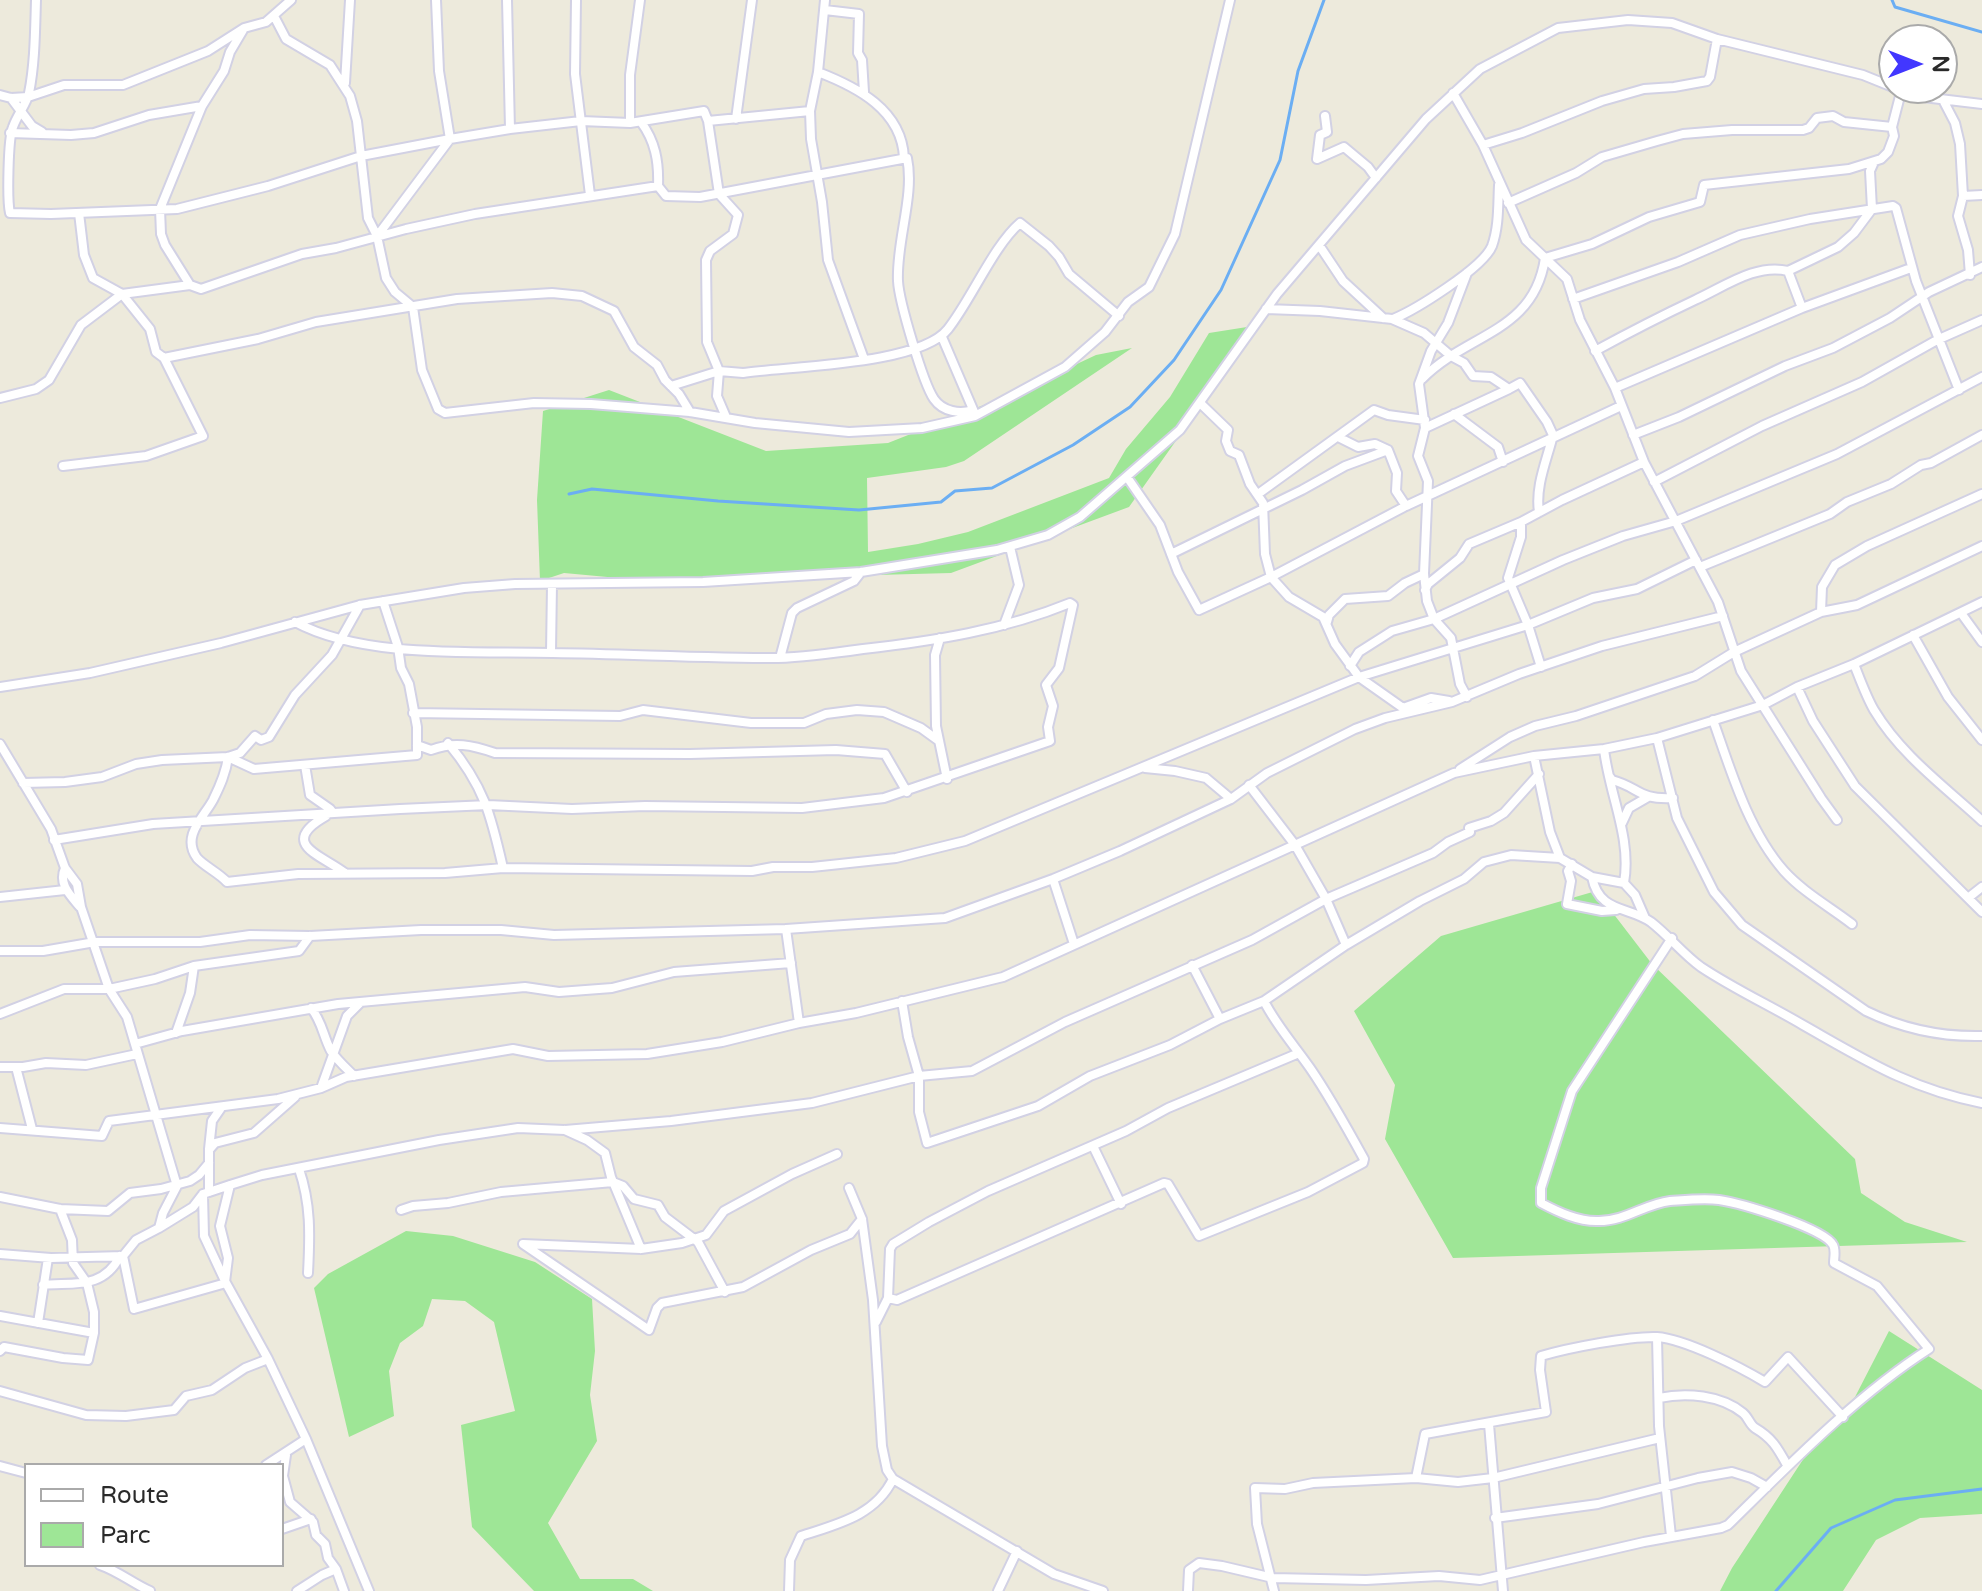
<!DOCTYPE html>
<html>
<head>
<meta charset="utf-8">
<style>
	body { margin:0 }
	#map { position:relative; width:1982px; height:1591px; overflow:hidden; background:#edeadc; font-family:"Varela Round",sans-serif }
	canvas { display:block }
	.legend { position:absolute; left:24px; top:1463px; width:260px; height:104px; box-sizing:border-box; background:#fff; border:2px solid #aaa; margin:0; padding:10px 14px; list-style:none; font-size:24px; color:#2a2a2a }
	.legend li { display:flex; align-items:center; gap:16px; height:40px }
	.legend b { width:40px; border:2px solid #aaa }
	.north { position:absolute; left:1878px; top:24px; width:80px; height:80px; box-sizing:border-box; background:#fff; border:2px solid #aaa; border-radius:50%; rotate:90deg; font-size:22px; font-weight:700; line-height:32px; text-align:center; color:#2a2a2a }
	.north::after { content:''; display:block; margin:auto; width:28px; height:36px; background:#4237ff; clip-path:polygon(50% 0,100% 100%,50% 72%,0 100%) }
</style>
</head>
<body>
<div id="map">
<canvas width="1982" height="1591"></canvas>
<ul class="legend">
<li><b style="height:10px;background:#fff"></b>Route</li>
<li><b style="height:22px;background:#9ee696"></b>Parc</li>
</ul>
<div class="north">N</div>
</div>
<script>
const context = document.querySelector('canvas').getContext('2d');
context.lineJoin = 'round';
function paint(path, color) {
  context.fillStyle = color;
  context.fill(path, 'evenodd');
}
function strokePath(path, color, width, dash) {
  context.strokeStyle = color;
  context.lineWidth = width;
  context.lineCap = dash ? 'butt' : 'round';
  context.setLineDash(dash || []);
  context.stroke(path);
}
const green = new Path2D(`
	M1247 327 1241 349 1129 507 951 573 651 581 564 573 540 581 537 500 543 411 609 390 766 451 888 443 1019 391 1096 355 1132 348 964 461 946 467 867 478 868 552 918 544 968 532 1109 478 1126 449 1170 397 1209 333Z
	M1596 891 1652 964 1855 1159 1861 1193 1905 1222 1967 1242 1453 1258 1385 1139 1395 1085 1354 1011 1441 936Z
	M406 1231 453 1236 535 1262 592 1299 595 1351 590 1395 597 1441 548 1523 580 1579H633L653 1591H534L472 1527 461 1425 515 1411 494 1322 465 1301 432 1299 423 1326 400 1343 389 1371 394 1416 349 1437 314 1288 328 1274Z
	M1889 1331 1982 1390V1514L1920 1518 1876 1540 1843 1591H1720L1732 1568 1804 1458 1855 1397Z`);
const stream = new Path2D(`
	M1892 0 1895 7 1982 32
	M569 494 592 489 718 501 859 510 941 502 955 491 992 488 1073 445 1130 407 1174 360 1221 290 1280 160 1298 71 1324 0
	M1776 1591 1831 1528 1895 1500 1982 1489`);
const street = new Path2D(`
	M36 0C35 31 35 63 29 93 26 105 17 115 13 127 8 138 7 201 10 213L51 214 177 209 268 186 361 156 450 139 510 129 581 121 630 123 704 111 708 121 719 194 738 215 733 234 710 251 706 260 707 342 719 371 717 396 726 417
	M507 0 510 129
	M576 0 575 74 590 195
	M825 0 818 72 810 111 811 139 822 202 828 260 864 359
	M825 10 859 14 858 53 862 60 864 92
	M274 16 286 39 330 65 350 96 357 121 368 218 377 236 386 278 395 292 413 307 422 370 438 409 445 413 534 403 591 404 690 412 755 423 849 432 922 428 975 416 1065 367 1105 332 1128 302 1149 287 1175 234 1230 0
	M818 72C857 87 902 110 904 158
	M345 83 350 0
	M1453 93 1483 145 1526 240 1567 279 1580 320 1615 388 1644 462 1718 602 1741 671 1821 798 1837 820
	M0 95 11 98 28 97 64 85H123L208 51 244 28 266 22 291 0
	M11 98 32 126 42 132
	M1943 100 1955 123 1960 144 1963 196 1958 216 1968 250 1970 275
	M1325 116 1327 132 1320 135 1317 159 1344 147 1368 167 1376 178
	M736 119 752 0
	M708 121 810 111
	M641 122C655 141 659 161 658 186
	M630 123V75L640 0
	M10 133 71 135 94 133 149 115 202 106
	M1483 145 1522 133 1602 101 1644 89 1674 87 1707 81 1710 77 1717 39
	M1963 196 1982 195
	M1508 203 1576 173 1602 157 1657 141 1683 134 1732 130H1803L1809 128 1817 118 1833 116 1844 122 1892 127
	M378 235 450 139 439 71 436 0
	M1319 245 1343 281 1383 318
	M1788 271 1838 247 1854 233 1872 209 1870 171 1874 162
	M1467 273 1448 323 1431 351 1419 384 1425 428 1418 456 1428 481 1424 574 1427 601 1434 619 1451 638 1460 684 1467 697
	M190 285 165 245 161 234 160 209 202 106 224 71 230 52 243 30
	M1573 299 1678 262 1740 235 1810 219 1893 206 1896 208 1916 281 1959 390
	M1266 309 1320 311 1392 319 1424 333 1451 356 1464 363 1473 376 1491 377 1509 389 1520 383 1547 422 1553 435C1547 460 1535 486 1539 512
	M1393 319C1415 310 1483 268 1492 246 1499 227 1498 205 1499 185
	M942 337 975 414
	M1595 351C1628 333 1661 316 1695 300 1724 287 1756 263 1788 271L1802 308
	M164 358 258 339 316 322 457 299 552 293 582 296 614 311 634 347 657 365 665 380 679 394 690 412
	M1422 379C1467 333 1534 333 1545 258L1592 244 1649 217 1700 202 1704 185 1849 169 1881 159 1888 152 1894 136 1892 127 1901 92
	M671 386 719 371 743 373C790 366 920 365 948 329 971 300 994 245 1020 223L1049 246 1059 257 1069 274 1119 316
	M1615 388 1802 308 1911 268
	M0 398 36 389 49 380 81 325 122 294 190 285 201 289 302 254 336 248 406 229 475 214 658 186 666 196 700 197 907 158C915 195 896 242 898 281 899 301 923 383 934 399 943 412 960 414 973 410
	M1200 403 1228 430 1226 441 1230 451 1239 455 1250 484 1263 503 1265 554 1271 577 1289 597 1323 617 1335 644 1359 677 1403 708 1431 698 1449 701
	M1454 414 1498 447 1503 462
	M1425 428 1509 389
	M1633 435 1679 417 1785 366 1833 348 1890 318 1929 292 1982 267
	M1338 437 1358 447 1375 444 1388 450 1397 473 1396 491 1406 506
	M63 466 146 456 203 436 164 358 156 352 150 329 122 294 93 278 84 255 79 213
	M1127 477 1160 525 1178 572 1199 610 1271 577 1406 506 1621 406
	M1654 482 1762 426 1862 382 1937 340 1982 320
	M1258 494 1374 410 1388 415 1425 420
	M1521 522V537L1508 578 1528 625 1541 667
	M1171 554 1302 490 1345 466 1388 450
	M1700 567 1830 514 1847 502 1891 484 1921 465 1931 463 1982 435
	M1425 590 1428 584 1460 558 1469 544 1521 522 1562 500 1644 462
	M1821 612 1822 587 1835 565 1867 546 1982 494
	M1961 613 1982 642
	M1327 622 1329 615 1345 599 1388 596 1405 583 1424 574
	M1004 625 1019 585 1010 547
	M1913 635 1948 697 1982 740
	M940 638 935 655 936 726 947 779
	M551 652 552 584
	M780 658 792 613 797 608 854 581 861 572
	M1854 664C1860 679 1866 696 1874 710 1901 755 1944 786 1982 821
	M1350 666 1359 652 1392 631 1434 619 1563 560 1623 536 1676 521 1837 454 1982 377
	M0 687 90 673 221 643 360 605 464 588 515 584 703 582 861 572 997 550 1048 535 1080 517 1180 430 1277 294 1426 119 1480 69 1558 28 1628 20 1672 23 1717 39 1863 75 1915 96 1982 104
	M1797 687 1813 721 1855 786 1982 912
	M413 713 620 716 643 710 751 723H804L826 714 857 710 884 712 921 728 939 741
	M1713 720C1731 771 1748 830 1784 871 1803 892 1830 907 1852 924
	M1657 738 1677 818 1714 892 1742 925 1866 1011C1903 1029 1941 1037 1982 1036
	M448 743C484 786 491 815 503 868
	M0 744 51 829 65 868 77 884 81 907 109 989 127 1017 177 1186 163 1213 159 1228 136 1240 123 1256 51 1258 0 1254
	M417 745 431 750C454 741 472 745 495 753L690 754 836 750 885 754 907 792
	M1604 749C1609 794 1632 838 1624 883
	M1534 756 1550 832 1560 858
	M228 757C226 773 220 786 213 800 204 817 181 836 197 858 204 866 219 873 227 882L298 874 445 873 503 868 752 871 773 867H812L896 858 965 841 1359 677 1528 625 1593 598 1637 589 1696 560
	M228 757 254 769 417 755V727L409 684 401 668 398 647 383 601
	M305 765 310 795 330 809 333 813
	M1145 768 1175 771 1206 778 1231 799
	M1460 769 1510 737 1535 726 1576 716 1695 676 1734 652 1821 612 1857 605 1982 546
	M1609 776 1612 780C1639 787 1638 800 1673 798
	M23 783 65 782 102 777 136 764 162 760 228 757 240 753 255 736 261 740 269 737 295 695 332 655 360 605
	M1249 785 1295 845 1326 899 1346 945
	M326 816C277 844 322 855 345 873
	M1622 823 1629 808 1648 797
	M54 840 153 824 400 809 488 805 572 809 645 806 802 808 884 798 1050 741 1048 727 1053 706 1046 685 1059 668 1073 605 1070 603C1004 630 934 641 863 649 835 653 806 657 778 658 703 658 628 654 553 653 475 651 364 659 295 622
	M1572 864 1568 871 1571 881 1567 904 1602 911 1616 910
	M65 868C58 884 70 895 80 907
	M1592 877C1599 913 1628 906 1651 922 1669 936 1683 954 1701 967 1734 989 1769 1005 1803 1025 1865 1060 1910 1089 1982 1103
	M1053 879 1074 944
	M0 897 65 890
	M1968 898 1982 887
	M786 929 799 1023
	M0 951H43L95 942H200L250 935 310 936 421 930H501L554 935 786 929 945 918 1053 879 1120 851 1231 799 1267 773 1355 729 1385 718 1452 702 1519 674 1602 646 1723 616
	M1192 965 1220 1019
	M902 1001 908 1037 919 1076V1112L927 1143 1038 1106 1090 1076 1170 1045 1220 1019 1264 1001 1346 945 1420 901 1464 879 1484 862 1511 855 1560 858 1592 877 1624 883 1635 895 1645 918
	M311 1008C322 1021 323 1036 331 1051 337 1060 346 1068 354 1076
	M0 1014 64 989H109L155 979 194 966 299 951 310 936
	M176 1033 190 993 194 966
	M135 1044 182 1031 338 1004 525 987 559 992 612 988 674 972 791 963
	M0 1067H23L46 1063 86 1065 137 1054
	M16 1067 32 1129
	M321 1088 347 1016 360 1003
	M0 1128 102 1136 109 1121 278 1099 321 1088 346 1077 513 1049 548 1056 647 1054 722 1042 799 1023 856 1013 1003 977 1454 773 1534 756 1604 749 1657 738 1763 705 1797 687 1854 664 1982 602
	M565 1130 587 1140 605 1153 611 1177 641 1249
	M1093 1146 1121 1204
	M209 1149 212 1121 221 1108
	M837 1154 792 1174 724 1211 706 1235 682 1243 641 1249 523 1244 649 1330 657 1308 662 1303 743 1287 811 1250 850 1234 862 1219
	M299 1169C311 1204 310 1235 308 1273
	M849 1188 862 1219 873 1300 882 1446 887 1470 893 1479 1054 1574 1103 1591
	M209 1192V1150L215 1143 254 1133 295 1097
	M203 1194 204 1236 226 1283 268 1359 306 1439 369 1591
	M0 1197 60 1209 108 1211 130 1193 161 1189 190 1181 199 1175 209 1163
	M401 1210 413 1206 448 1203 501 1192 613 1182 623 1186 634 1199 658 1205 665 1217 698 1242 725 1292
	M159 1228 193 1207 203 1194 230 1185 262 1175 439 1140 518 1128 565 1130 671 1121 812 1103 919 1076 972 1071 1065 1022 1252 940 1326 899 1433 853 1448 842 1470 832 1469 828 1491 821 1504 813 1539 774
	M123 1256 134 1309 226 1283
	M225 1282 228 1258 220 1226 230 1185
	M43 1285C73 1282 103 1290 120 1256
	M888 1298 897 1300 1164 1183 1168 1184 1199 1236 1308 1192 1363 1163 1364 1159C1347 1128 1330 1097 1310 1068 1294 1045 1276 1025 1264 1001
	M0 1316 94 1333
	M876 1322 888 1298 890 1249 893 1244 929 1222 988 1191 1126 1131 1168 1108 1299 1053
	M38 1323 48 1258
	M1657 1337 1659 1426 1671 1536
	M0 1351 4 1347 63 1358 88 1360 94 1333V1312L87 1283 73 1263 72 1240 60 1209
	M0 1391 86 1415 126 1416 174 1410 186 1396 212 1390 245 1368 268 1359
	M1659 1398C1686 1392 1721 1395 1743 1413 1748 1417 1750 1425 1755 1428 1772 1438 1777 1447 1787 1465
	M1489 1424 1503 1591
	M286 1455 283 1476 290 1502 313 1522 316 1535 325 1544 328 1558 336 1569 344 1591
	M266 1465 306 1439
	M0 1466 26 1473
	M1416 1478 1425 1434 1546 1412 1540 1370 1541 1356C1568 1348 1630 1336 1657 1337 1685 1339 1740 1367 1765 1382L1788 1357 1843 1417
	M1495 1518 1598 1504 1698 1478 1732 1472 1751 1478 1767 1487
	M282 1529 311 1519
	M100 1565C118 1571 132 1583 150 1591
	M297 1591 322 1575 336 1569
	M789 1591 790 1560 801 1536C837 1524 875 1516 893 1479
	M998 1591 1017 1551
	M1188 1591 1189 1570 1199 1563 1222 1566 1273 1578 1366 1580 1439 1576 1480 1580 1644 1542 1721 1528 1728 1525C1789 1465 1857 1395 1929 1349L1877 1286 1834 1263C1834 1257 1836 1250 1833 1245 1824 1228 1740 1203 1719 1200 1704 1198 1685 1200 1670 1201 1645 1204 1625 1221 1599 1221 1579 1222 1558 1212 1541 1203V1188L1572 1091 1672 938
	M1274 1591 1257 1524 1255 1488 1285 1489 1313 1483 1416 1478 1458 1482 1493 1478 1660 1438`);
paint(green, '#9ee696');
strokePath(stream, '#6baef3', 3);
strokePath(street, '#d2d1e4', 12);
strokePath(street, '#fff', 8);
</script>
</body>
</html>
